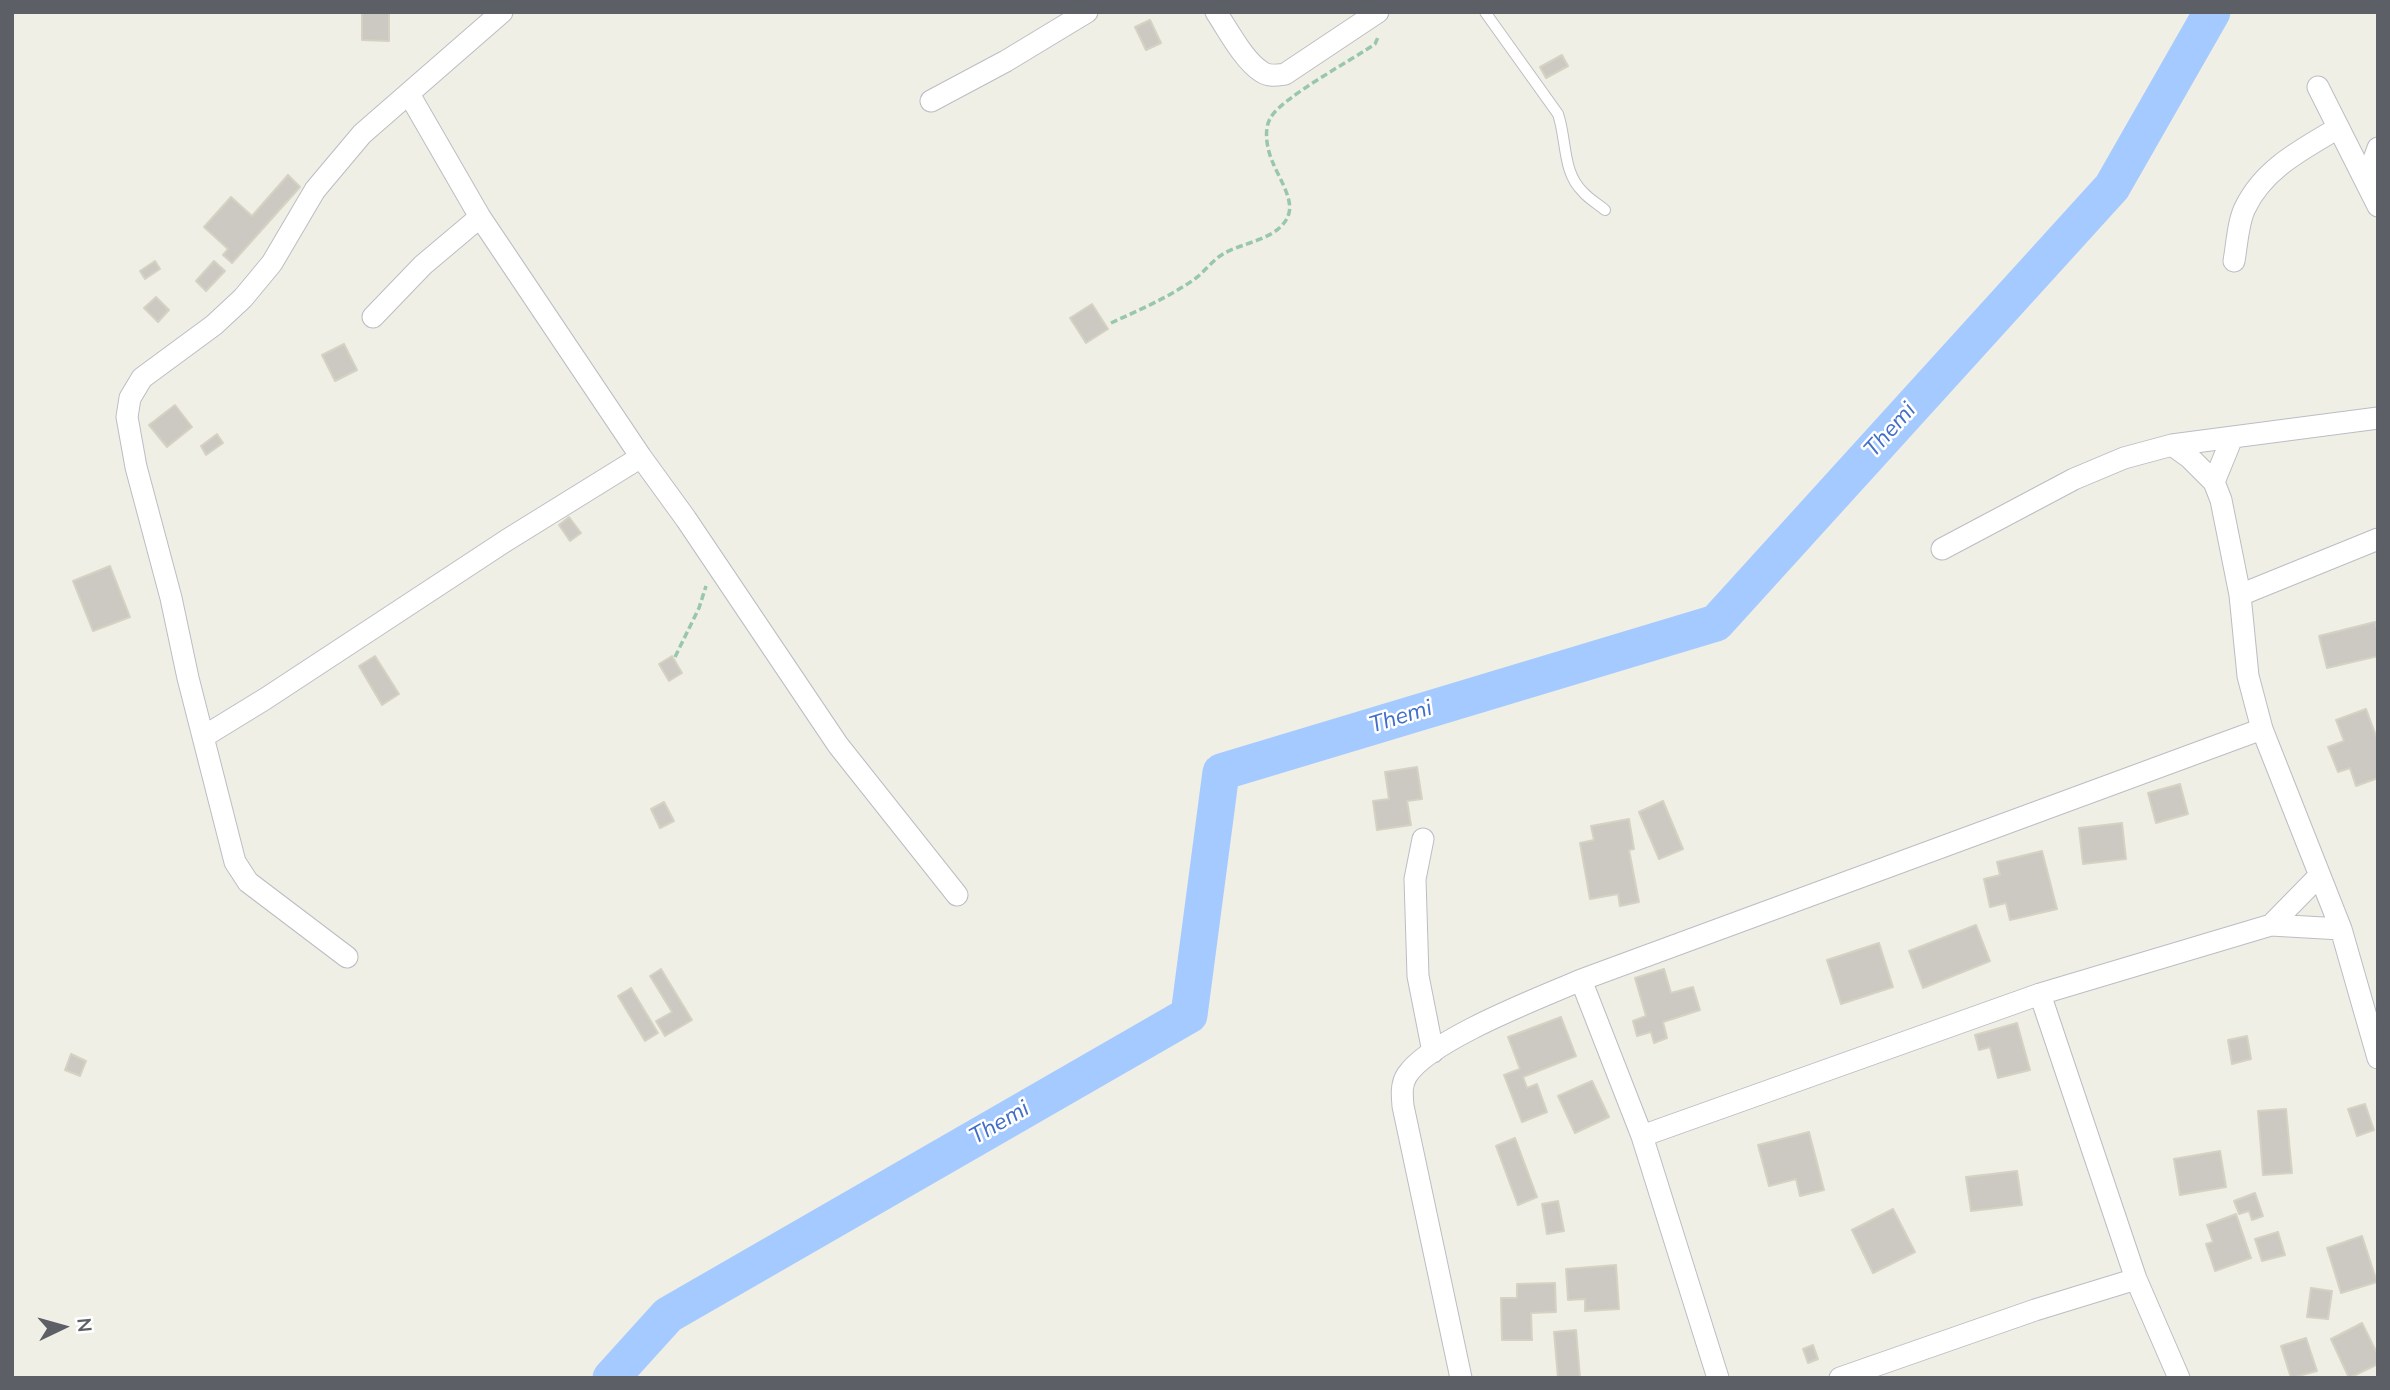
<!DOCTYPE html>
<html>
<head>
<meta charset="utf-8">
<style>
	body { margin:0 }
	#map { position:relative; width:2390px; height:1390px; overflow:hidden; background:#f0efe5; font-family:"Nunito Sans",sans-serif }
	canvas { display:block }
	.frame { position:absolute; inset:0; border:14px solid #5c5f66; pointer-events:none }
	.north { position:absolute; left:28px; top:1292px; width:70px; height:70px; -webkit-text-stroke:5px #fff; paint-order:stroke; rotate:85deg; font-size:19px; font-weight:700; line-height:28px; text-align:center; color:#5c5f66 }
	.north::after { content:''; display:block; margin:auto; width:24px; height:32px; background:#5c5f66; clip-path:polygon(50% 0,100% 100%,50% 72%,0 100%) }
</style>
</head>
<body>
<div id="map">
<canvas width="2390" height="1390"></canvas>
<div class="frame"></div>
<div class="north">N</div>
</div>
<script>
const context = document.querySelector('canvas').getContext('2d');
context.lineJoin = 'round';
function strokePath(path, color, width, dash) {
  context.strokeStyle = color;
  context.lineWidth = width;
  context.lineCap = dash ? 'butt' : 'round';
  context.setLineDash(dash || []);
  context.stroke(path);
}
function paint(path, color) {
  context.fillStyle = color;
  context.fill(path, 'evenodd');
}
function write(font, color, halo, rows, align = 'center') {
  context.font = font + ' "Nunito Sans",sans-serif';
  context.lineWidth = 5;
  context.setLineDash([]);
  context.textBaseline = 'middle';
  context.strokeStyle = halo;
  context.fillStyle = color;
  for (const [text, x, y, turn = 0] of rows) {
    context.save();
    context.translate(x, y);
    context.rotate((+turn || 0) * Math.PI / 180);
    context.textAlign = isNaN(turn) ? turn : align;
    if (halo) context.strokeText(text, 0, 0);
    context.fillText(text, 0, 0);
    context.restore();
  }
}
const river = new Path2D(`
	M611 1378 668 1315 1189 1015 1221 772 1716 623 2112 187 2212 12`);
const building = new Path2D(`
	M362 12H389V41L362 40Z
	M1150 20 1161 43 1146 50 1135 27Z
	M1562 55 1568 66 1546 78 1540 67Z
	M288 175 300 187 232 263 223 255 228 249 204 227 231 197 252 216Z
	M155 261 160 269 145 279 140 271Z
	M214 261 225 271 206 291 196 281Z
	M156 297 169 310 158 322 144 308Z
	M1092 304 1108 329 1086 343 1070 318Z
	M344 344 357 370 335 381 322 355Z
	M175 405 192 427 167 447 149 425Z
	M217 434 223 443 206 455 201 446Z
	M569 517 581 533 570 541 559 525Z
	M110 566 130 617 93 631 73 581Z
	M2375 622 2378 633V656L2327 668 2319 636Z
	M375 656 399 694 382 705 359 666Z
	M672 656 682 673 669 681 659 664Z
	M2366 709 2378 741V778L2356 786 2350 768 2338 772 2328 747 2344 741 2336 720Z
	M1417 767 1422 799 1407 801 1411 825 1377 830 1373 801 1389 799 1385 772Z
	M2180 784 2188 814 2156 823 2148 793Z
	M1663 801 1683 849 1659 859 1639 812Z
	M664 802 674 821 660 828 651 809Z
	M1629 819 1634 849 1629 850 1639 902 1620 906 1618 894 1590 899 1580 843 1594 840 1591 826Z
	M2122 823 2126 859 2083 864 2079 828Z
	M2042 851 2057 909 2010 920 2006 903 1990 907 1984 879 2000 875 1997 862Z
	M1976 925 1990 961 1923 988 1909 951Z
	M1879 943 1893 987 1841 1004 1827 960Z
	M661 969 692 1020 665 1036 656 1021 672 1012 650 976Z
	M1664 969 1671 993 1693 987 1700 1010 1663 1022 1667 1038 1654 1043 1651 1032 1637 1036 1633 1021 1646 1016 1635 978Z
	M631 988 658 1033 645 1041 618 996Z
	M1561 1017 1576 1056 1523 1077 1527 1088 1537 1084 1547 1112 1522 1122 1504 1075 1520 1069 1508 1037Z
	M2017 1023 2030 1070 1998 1078 1990 1047 1979 1050 1975 1035Z
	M2247 1036 2251 1059 2232 1064 2228 1040Z
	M71 1054 86 1061 80 1076 65 1070Z
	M1592 1081 1609 1117 1575 1133 1558 1096Z
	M2365 1104 2374 1130 2357 1136 2348 1109Z
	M2286 1109 2292 1173 2263 1175 2258 1111Z
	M1809 1132 1824 1190 1800 1196 1796 1179 1769 1186 1758 1145Z
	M1515 1138 1537 1197 1518 1205 1496 1146Z
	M2220 1151 2226 1187 2180 1195 2174 1159Z
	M2017 1171 2022 1205 1971 1211 1966 1177Z
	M2255 1193 2263 1216 2252 1220 2249 1211 2239 1214 2234 1201Z
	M1558 1201 1564 1231 1547 1234 1542 1204Z
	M1893 1209 1915 1252 1873 1273 1852 1230Z
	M2236 1214 2251 1258 2215 1271 2206 1244 2213 1242 2207 1225Z
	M2278 1232 2285 1255 2262 1261 2255 1239Z
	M2362 1236 2377 1282 2341 1293 2327 1248Z
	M1616 1265 1619 1309 1585 1311V1299L1568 1300 1566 1269Z
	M1555 1283 1556 1312 1531 1313 1532 1340H1502L1501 1298H1517V1284Z
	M2311 1288 2332 1291 2328 1319 2307 1317Z
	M2362 1323 2378 1355V1364L2349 1378 2331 1339Z
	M1576 1330 1580 1377 1558 1378 1554 1332Z
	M2306 1338 2317 1371 2291 1378 2281 1346Z
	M1813 1345 1818 1359 1808 1363 1803 1349Z`);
const path = new Path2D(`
	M1111 323C1139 310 1170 297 1196 278 1205 271 1213 260 1223 254 1243 242 1282 239 1289 213 1293 198 1278 176 1273 163 1267 150 1263 129 1271 117 1283 97 1352 60 1375 44L1379 35
	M675 657 699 608 706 586`);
const lane = new Path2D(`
	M1485 12 1558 114C1567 140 1562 172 1583 192 1589 199 1598 204 1605 210`);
const street = new Path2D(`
	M1216 12C1228 30 1244 61 1262 72 1269 77 1278 75 1285 74L1378 12
	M2318 87 2378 206
	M409 94 480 217 641 457 686 519 838 745 957 895
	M931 101 1006 61 1087 12
	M2366 181 2378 148
	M2234 261C2237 244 2238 222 2245 208 2264 168 2303 149 2338 128
	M373 317 423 265 480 217
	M2172 445 2190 458 2214 482 2221 500 2240 595 2248 676 2262 729 2341 929 2378 1058
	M2214 482 2232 438
	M1942 549 2074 479 2124 458 2172 445 2378 418
	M2240 595 2378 539
	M203 737 265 699 507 540 641 457
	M1423 839 1415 879 1418 976 1433 1052
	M2271 925 2341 929
	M347 957 248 882 235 862 188 678 171 598 136 467 127 417 130 398 142 378 214 325 243 298 272 263 315 190 362 134 502 12
	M1581 980 1642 1136 1718 1378
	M2040 994 2136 1279 2179 1378
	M1642 1136 2040 994 2271 925 2319 876
	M1461 1378 1403 1106C1402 1095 1401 1084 1407 1075 1431 1039 1540 998 1581 980L2262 729
	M1840 1378 2035 1310 2136 1279`);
const waterNames = [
	["Themi",1891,431,-48],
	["Themi",1401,718,-17],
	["Themi",1000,1124,-30]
];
strokePath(river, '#a5caff', 37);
paint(building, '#cbc9c2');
strokePath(building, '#d5d2c3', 2);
strokePath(lane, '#bcbdc4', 12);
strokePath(street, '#bcbdc4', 23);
strokePath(path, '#98c7ad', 3.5, [7, 3.5]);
strokePath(lane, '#fff', 10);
strokePath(street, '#fff', 21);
write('italic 23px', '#426ec9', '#fff', waterNames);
</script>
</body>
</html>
